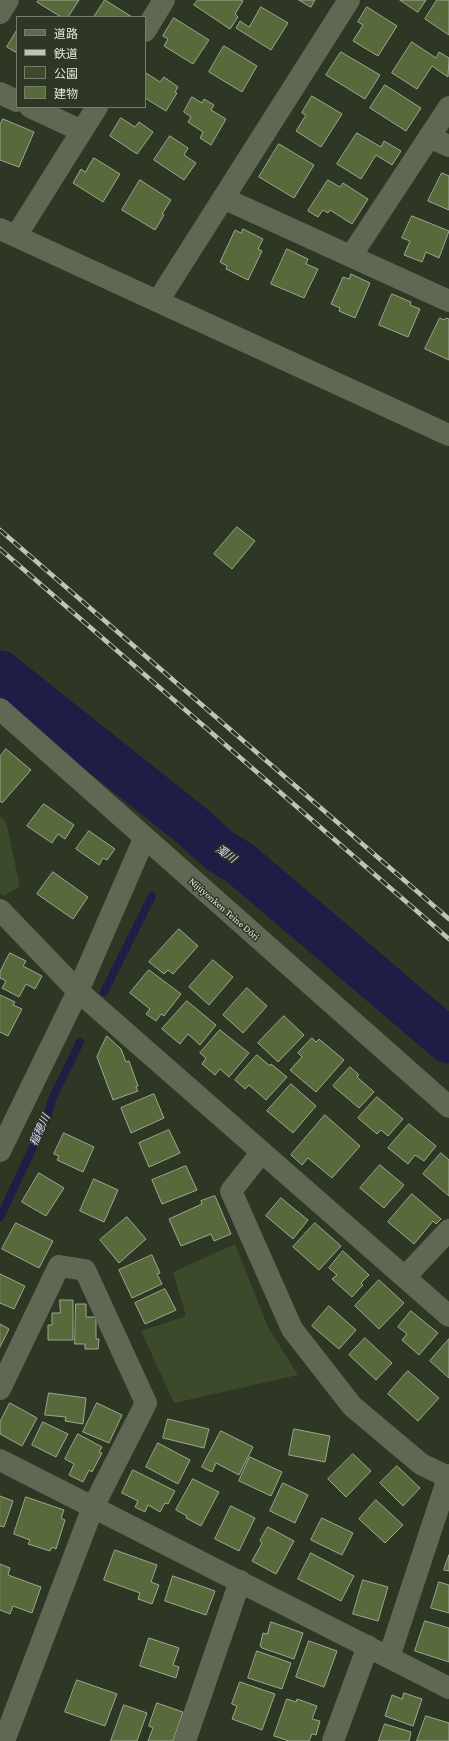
<!DOCTYPE html>
<html>
<head>
<meta charset="utf-8">
<style>
	body { margin:0 }
	#map { position:relative; width:449px; height:1741px; overflow:hidden; background:#2e3624; font-family:"Crimson Pro","Noto Sans JP",serif }
	canvas { display:block }
	.legend { position:absolute; left:16px; top:16px; width:130px; height:92px; box-sizing:border-box; background:#2e3624; border:1px solid #767d6d; margin:0; padding:5px 7px; list-style:none; font-size:12px; color:#e2e7db }
	.legend li { display:flex; align-items:center; gap:8px; height:20px }
	.legend b { width:20px; border:1px solid #767d6d }
</style>
</head>
<body>
<div id="map">
<canvas width="449" height="1741"></canvas>
<ul class="legend">
<li><b style="height:5px;background:#606854"></b>道路</li>
<li><b style="height:5px;background:#bec4b7"></b>鉄道</li>
<li><b style="height:11px;background:#3d492b"></b>公園</li>
<li><b style="height:11px;background:#586a3b"></b>建物</li>
</ul>
</div>
<script>
const context = document.querySelector('canvas').getContext('2d');
context.lineJoin = 'round';
function paint(path, color) {
  context.fillStyle = color;
  context.fill(path, 'evenodd');
}
function strokePath(path, color, width, dash) {
  context.strokeStyle = color;
  context.lineWidth = width;
  context.lineCap = dash ? 'butt' : 'round';
  context.setLineDash(dash || []);
  context.stroke(path);
}
function write(font, color, halo, rows, align = 'center') {
  context.font = font + ' "Crimson Pro","Noto Sans JP",serif';
  context.lineWidth = 3;
  context.setLineDash([]);
  context.textBaseline = 'middle';
  context.strokeStyle = halo;
  context.fillStyle = color;
  for (const [text, x, y, turn = 0] of rows) {
    context.save();
    context.translate(x, y);
    context.rotate((+turn || 0) * Math.PI / 180);
    context.textAlign = isNaN(turn) ? turn : align;
    if (halo) context.strokeText(text, 0, 0);
    context.fillText(text, 0, 0);
    context.restore();
  }
}
const green = new Path2D(`
	M0 816 6 822 20 887 3 896 0 893Z
	M235 1244 268 1327 298 1375 174 1403 141 1331 186 1316 173 1272Z`);
const stream = new Path2D(`
	M184 838 191 825
	M104 992 152 896
	M0 1217 47 1118 52 1099 80 1042`);
const river = new Path2D(`
	M0 673 191 825 220 851 241 864 449 1041`);
const building = new Path2D(`
	M39 0H79L68 17H61L37 2Z
	M105 0 132 17H94Z
	M198 0H241L243 1 235 14 238 17 230 29 194 5Z
	M299 0H315L311 7Z
	M400 0H426L418 12Z
	M437 0H449V35L425 19Z
	M261 7 288 23 271 50 236 28 240 21 249 27Z
	M367 7 397 26 378 56 353 41 363 25 358 22Z
	M174 18 209 40 193 64 164 46 168 39 163 36Z
	M17 30V53L7 47Z
	M412 42 436 58 439 52 449 58 448 77 432 66 417 89 392 73Z
	M224 46 257 66 242 92 209 72Z
	M341 52 380 75 365 99 326 75Z
	M146 73 160 82 164 77 178 87 175 92 177 93 166 111 145 98Z
	M385 85 421 108 406 131 370 108Z
	M312 96 342 114 321 147 296 131 306 115 302 113Z
	M192 97 202 103 204 99 214 105 211 110 226 119 211 145 200 138 203 132 188 122 191 117 184 112Z
	M121 118 135 127 139 122 153 132 137 154 110 136Z
	M3 119 34 132 19 167 0 160V125Z
	M357 133 381 147 384 141 401 151 392 165 376 155 361 179 337 164Z
	M170 136 188 148 184 155 196 163 184 180 154 160Z
	M279 144 314 165 294 198 259 177Z
	M94 158 120 174 103 202 73 183 81 169 85 172Z
	M442 173 449 176V210L428 201Z
	M140 180 171 200 162 214 164 215 155 230 122 210Z
	M328 180 340 187 343 183 368 199 352 224 330 210 328 213 323 210 318 217 308 211Z
	M412 216 449 231 439 258 426 252 422 262 404 255 410 241 402 238Z
	M243 229 263 239 258 249 262 251 248 280 226 269 227 266 220 262 235 230 241 233Z
	M287 249 308 259 306 264 318 269 304 298 271 284Z
	M351 274 370 283 355 318 339 311 340 308 331 304 343 277 349 279Z
	M392 294 411 302 410 305 420 309 408 337 379 325Z
	M440 318 444 320 446 318 449 319V360L425 349Z
	M237 527 255 541 232 569 214 554Z
	M6 749 31 770 2 803 0 801V757Z
	M44 804 74 825 65 839 58 834 52 843 27 826Z
	M89 831 115 849 107 860 103 858 99 865 76 849Z
	M53 872 88 897 73 919 37 894Z
	M179 929 198 946 173 974 168 970 164 974 149 962Z
	M10 953 26 961 23 966 42 976 35 989 26 984 19 997 2 988 6 981 0 978V972Z
	M213 960 233 977 209 1005 189 987Z
	M149 970 181 994 164 1016 161 1014 156 1021 146 1014 150 1009 130 993Z
	M247 988 267 1006 243 1033 223 1015Z
	M0 995 15 1002 13 1005 22 1009 8 1036 0 1032Z
	M187 1001 216 1025 200 1045 188 1034 180 1044 162 1029Z
	M284 1016 304 1035 278 1062 258 1043Z
	M220 1030 249 1053 229 1077 220 1069 215 1075 202 1064 206 1058 200 1053Z
	M107 1036 121 1049 126 1062 129 1061 138 1086 136 1087 138 1091 113 1100 97 1057Z
	M312 1038 316 1042 319 1039 344 1060 316 1092 290 1070 302 1057 298 1053Z
	M257 1055 270 1066 271 1064 287 1077 266 1100 249 1085 245 1089 235 1080Z
	M350 1067 359 1075 357 1077 374 1092 359 1108 333 1086Z
	M291 1084 316 1106 293 1133 267 1111Z
	M154 1094 164 1118 131 1133 121 1108Z
	M377 1097 403 1119 388 1136 381 1130 377 1134 358 1118Z
	M325 1115 360 1146 332 1178 308 1158 302 1165 291 1155Z
	M409 1124 436 1146 424 1161 415 1155 408 1164 388 1148Z
	M169 1130 180 1153 149 1167 139 1143Z
	M64 1133 94 1147 83 1172 57 1160 59 1156 54 1154Z
	M441 1153 449 1160V1196L423 1174Z
	M380 1165 404 1185 384 1208 360 1188Z
	M186 1166 197 1190 162 1204 152 1180Z
	M39 1173 64 1188 46 1216 22 1202Z
	M94 1179 118 1190 104 1222 80 1211Z
	M412 1194 441 1219 436 1224 433 1221 414 1244 388 1222Z
	M215 1196 231 1234 214 1241 211 1234 181 1246 169 1219 202 1204 201 1201Z
	M281 1198 308 1220 293 1239 266 1216Z
	M127 1217 146 1239 119 1263 100 1240Z
	M16 1223 53 1241 39 1268 2 1249Z
	M315 1223 341 1246 319 1270 293 1247Z
	M343 1251 369 1275 361 1283 363 1285 352 1297 332 1279 337 1275 329 1268Z
	M152 1255 160 1273 157 1274 162 1284 132 1298 119 1270Z
	M0 1274 25 1286 14 1309 0 1303Z
	M379 1280 404 1303 379 1329 355 1306Z
	M165 1289 176 1310 145 1324 135 1303Z
	M60 1300H73V1340H48V1325H52V1313H60Z
	M76 1304H86V1317H96V1339H99L98 1349H85V1344H75Z
	M329 1306 356 1330 339 1349 312 1326Z
	M411 1311 438 1333 419 1355 402 1340 407 1334 398 1327Z
	M0 1324 9 1329 0 1347Z
	M365 1338 392 1363 376 1380 349 1355Z
	M449 1339V1378L430 1361Z
	M408 1371 439 1398 418 1421 388 1394Z
	M49 1393 86 1398 83 1424 65 1421 66 1417 45 1415Z
	M10 1403 37 1418 22 1446 0 1434V1422Z
	M97 1403 122 1415 109 1443 83 1432Z
	M168 1419 209 1429 204 1448 163 1438Z
	M43 1422 68 1434 56 1457 32 1445Z
	M294 1429 330 1436 325 1462 289 1455Z
	M221 1431 253 1447 239 1475 216 1463 212 1472 202 1467Z
	M78 1434 102 1447 99 1452 102 1453 92 1472 89 1470 83 1482 69 1475 74 1464 65 1459Z
	M158 1443 190 1460 178 1484 146 1467Z
	M353 1454 371 1471 346 1497 328 1479Z
	M250 1457 282 1472 271 1496 239 1481Z
	M397 1466 420 1488 403 1506 380 1483Z
	M133 1470 175 1491 168 1504 165 1503 160 1512 148 1505 145 1512 135 1507 138 1501 122 1493Z
	M193 1479 219 1492 201 1526 186 1518 187 1516 176 1510Z
	M283 1483 308 1495 295 1523 270 1511Z
	M0 1496 13 1501 4 1527 0 1526Z
	M26 1497 64 1510 61 1518 65 1520 56 1549 52 1547 50 1551 28 1544 30 1540 14 1534Z
	M376 1500 403 1525 385 1543 359 1519Z
	M231 1506 255 1518 239 1551 215 1539Z
	M322 1518 353 1533 342 1555 311 1540Z
	M268 1527 294 1541 276 1574 252 1561 262 1543 260 1541Z
	M115 1550 157 1565 151 1582 159 1585 152 1604 138 1599 140 1593 104 1580Z
	M311 1553 354 1576 341 1601 298 1579Z
	M449 1555V1571L444 1570Z
	M0 1564 10 1568 8 1575 41 1587 32 1613 13 1606 10 1614 0 1610Z
	M173 1576 215 1591 206 1615 165 1601Z
	M363 1580 388 1587 378 1621 353 1614Z
	M439 1582 449 1585V1613L431 1608Z
	M425 1621 449 1628V1662L415 1651Z
	M271 1622 303 1633 294 1659 262 1648 260 1646 263 1633 267 1634Z
	M149 1638 179 1648 173 1665 179 1667 176 1678 140 1666Z
	M309 1641 337 1651 324 1687 296 1677Z
	M257 1651 291 1663 282 1689 248 1678Z
	M77 1680 117 1694 105 1726 65 1712Z
	M240 1682 275 1694 262 1730 232 1719 237 1706 232 1704Z
	M404 1693 422 1699 413 1726 385 1716 392 1695 402 1699Z
	M287 1699 296 1702 297 1699 317 1706 312 1719 320 1721 316 1735 312 1734 309 1741H289L274 1736Z
	M157 1703 183 1712 173 1741H148L153 1728 149 1726Z
	M124 1705 147 1713 137 1741H111Z
	M426 1716 449 1723V1741H417Z
	M385 1724 411 1732 409 1741H379Z`);
const street = new Path2D(`
	M0 13 8 0
	M145 31 164 0
	M0 93 17 101
	M30 107 82 131
	M429 137 449 146
	M223 198 449 301
	M0 229 449 435
	M16 236 97 107
	M351 256 449 107
	M158 301 349 0
	M0 910 78 991 449 1316
	M0 1151 78 991 144 839
	M262 1152 231 1191 292 1329 352 1406 421 1464 448 1477
	M405 1277 449 1230
	M0 1389 59 1266 85 1270 146 1403 93 1507 4 1741
	M0 1460 449 1688
	M389 1657 449 1475
	M185 1741 240 1581
	M333 1741 368 1646`);
const secondary = new Path2D(`
	M0 709 449 1107`);
const rail = new Path2D(`
	M0 530 449 919
	M0 549 449 939`);
const streetNames = [
	["Nijūyonken Teine Dōri",224,909,41]
];
const waterNames = [
	["濁川",226,854,35],
	["稲穂川",40,1130,-66]
];
paint(green, '#3d492b');
strokePath(stream, '#1e1d46', 8);
strokePath(river, '#1e1d46', 45);
paint(building, '#586a3b');
strokePath(building, '#9ea792', 1);
strokePath(street, '#606854', 22);
strokePath(secondary, '#606854', 22);
strokePath(rail, '#bec4b7', 4.5);
strokePath(rail, '#2e3624', 3, [9]);
write('10px', '#e2e7db', '#2e3624', streetNames);
write('italic 11px', '#d4d8f6', '#2e3624', waterNames);
</script>
</body>
</html>
